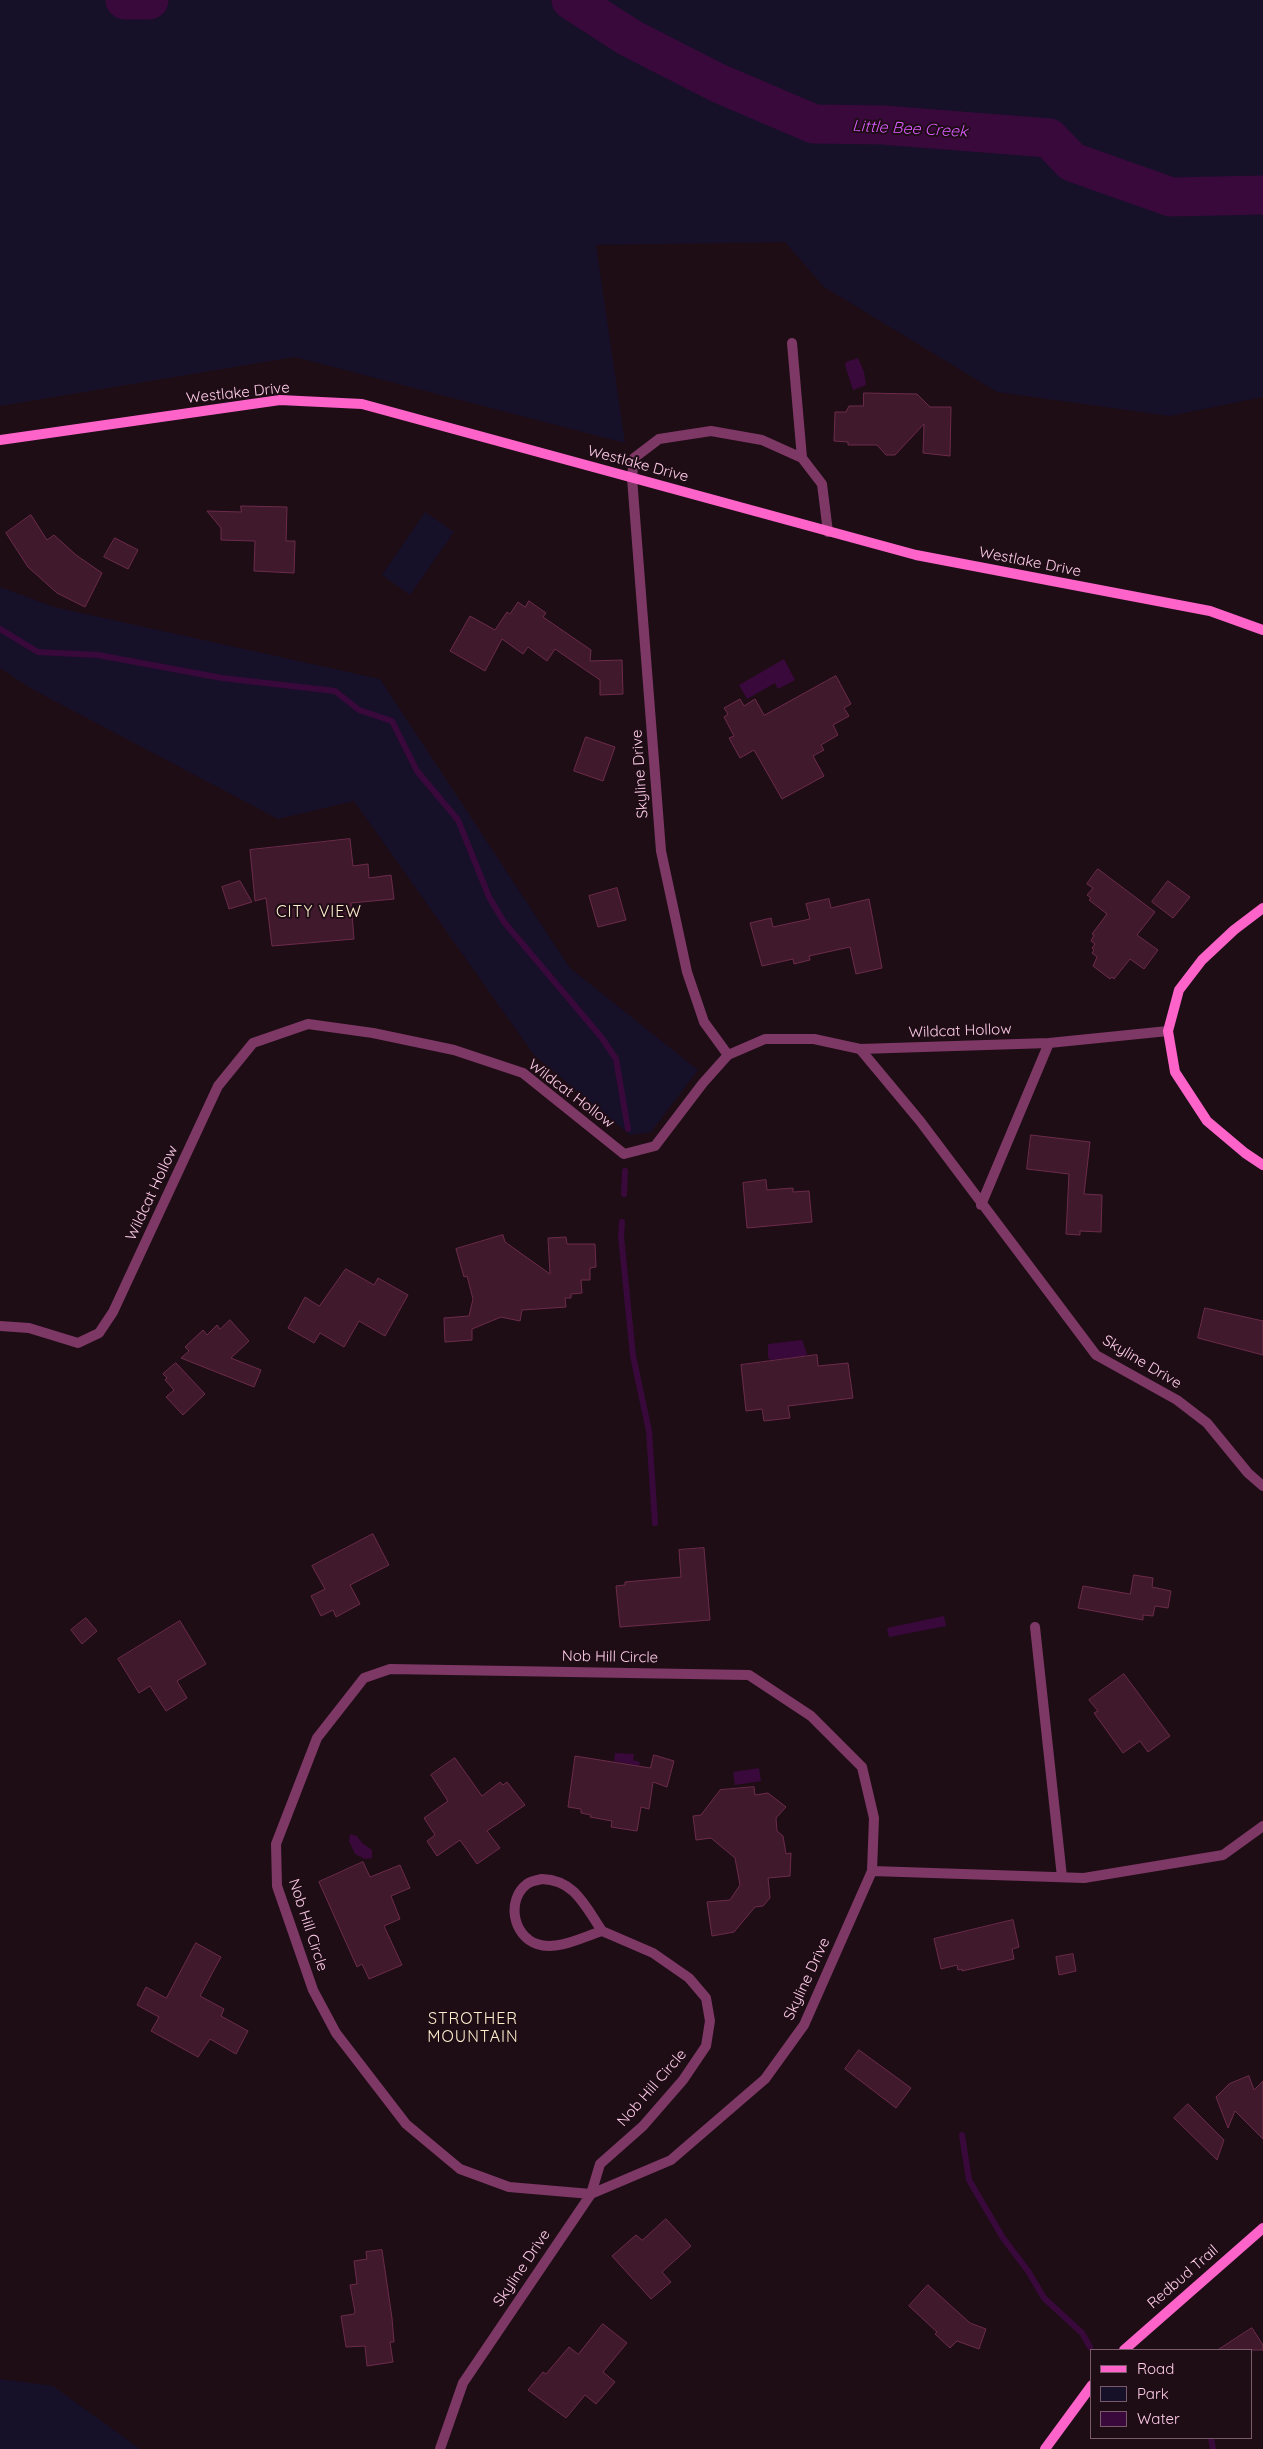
<!DOCTYPE html>
<html>
<head>
<meta charset="utf-8">
<style>
	body { margin:0 }
	#map { position:relative; width:1263px; height:2449px; overflow:hidden; background:#1f0d16; font-family:Quicksand,sans-serif }
	canvas { display:block }
	.legend { position:absolute; left:1090px; top:2349px; width:162px; height:90px; box-sizing:border-box; background:#1f0d16; border:1px solid #79596a; margin:0; padding:6px 9px; list-style:none; font-size:15px; color:#ffcce9 }
	.legend li { display:flex; align-items:center; gap:10px; height:25px }
	.legend b { width:25px; border:1px solid #79596a }
</style>
</head>
<body>
<div id="map">
<canvas width="1263" height="2449"></canvas>
<ul class="legend">
<li><b style="height:6px;background:#fe63c9"></b>Road</li>
<li><b style="height:14px;background:#171029"></b>Park</li>
<li><b style="height:14px;background:#39093c"></b>Water</li>
</ul>
</div>
<script>
const context = document.querySelector('canvas').getContext('2d');
context.lineJoin = 'round';
function paint(path, color) {
  context.fillStyle = color;
  context.fill(path, 'evenodd');
}
function strokePath(path, color, width, dash) {
  context.strokeStyle = color;
  context.lineWidth = width;
  context.lineCap = dash ? 'butt' : 'round';
  context.setLineDash(dash || []);
  context.stroke(path);
}
function write(font, color, halo, rows, align = 'center') {
  context.font = font + ' Quicksand,sans-serif';
  context.lineWidth = 4;
  context.setLineDash([]);
  context.textBaseline = 'middle';
  context.strokeStyle = halo;
  context.fillStyle = color;
  for (const [text, x, y, turn = 0] of rows) {
    context.save();
    context.translate(x, y);
    context.rotate((+turn || 0) * Math.PI / 180);
    context.textAlign = isNaN(turn) ? turn : align;
    if (halo) context.strokeText(text, 0, 0);
    context.fillText(text, 0, 0);
    context.restore();
  }
}
const green = new Path2D(`
	M0 0H1263V397L1170 416 997 392 824 287 785 242 596 245 625 443 295 357 0 406Z
	M425 512 454 532 410 595 382 575Z
	M0 587 54 607 380 679 570 968 698 1070 651 1132 630 1135 534 1055 354 801 278 819 32 689 0 668Z
	M0 2379 53 2386 140 2449H0Z`);
const water = new Path2D(`
	M858 358 864 372 866 385 853 390 845 365 846 362Z
	M784 659 795 680 778 689 775 683 747 699 739 685Z
	M802 1340 807 1354 805 1356 770 1360 768 1357V1344Z
	M944 1616 946 1626 889 1637 887 1628Z
	M615 1753 634 1754 633 1760 640 1762 639 1766 614 1761Z
	M759 1768 761 1781 735 1785 733 1772Z
	M350 1834 357 1836 362 1843 372 1850V1858L365 1859 355 1854 349 1841Z`);
const stream = new Path2D(`
	M0 629 38 652 98 655 222 678 335 691 359 710 392 721 417 771 458 820 489 897 504 922 602 1038 616 1059 628 1129
	M624 1194 625 1171
	M622 1222 621 1236 633 1356 649 1431 655 1523
	M962 2135 969 2180 1003 2238 1028 2271 1044 2298 1082 2333 1090 2347
	M1211 2438 1213 2449`);
const river = new Path2D(`
	M125 0H149
	M571 0 630 38 718 83 814 124 883 125 1049 138 1072 162 1171 197 1263 195`);
const building = new Path2D(`
	M864 393 917 394 930 407H951L950 456 923 453 924 424 895 455H886L877 445H848V442L834 441 835 412H846L849 406H863Z
	M241 506 287 507 286 541H295L294 573 254 571 255 541 221 540V528L207 511 241 512Z
	M31 515 47 540 54 535 76 555 102 573 85 607 57 593 28 567 6 533Z
	M115 538 138 550 128 569 104 557Z
	M529 601 546 613 543 617 591 650 590 661 622 660 623 694 600 695V680L555 649 547 661 528 647 523 654 502 639 485 671 450 651 470 616 495 630 507 612 510 614 518 602 525 607Z
	M836 676 851 704 844 708 849 716 833 725 838 735 821 745 824 750 813 756 824 776 782 799 754 750 740 758 729 738 734 736 724 717 728 714 724 708 740 699 744 706 755 699 764 715Z
	M586 737 615 747 603 781 574 771Z
	M350 839 353 866 368 864 369 878 391 875 394 899 351 903 354 939 272 946 266 898 255 901 250 850Z
	M1098 869 1155 912 1137 935 1158 950 1144 969 1130 959 1114 979 1112 977 1110 979 1093 966 1097 957 1092 953 1094 950 1092 948 1095 944 1091 941 1094 935 1092 934 1107 914 1089 900 1091 898 1087 895 1093 888 1087 884Z
	M240 881 252 902 229 909 222 887Z
	M1168 881 1190 897 1173 918 1152 902Z
	M617 888 626 920 598 927 589 896Z
	M829 899 831 908 869 899 882 968 856 974 850 947 809 956 810 960 794 964 793 959 762 966 750 923 771 918 773 927 810 919 806 904Z
	M1031 1135 1090 1142 1084 1194 1102 1195 1101 1232 1080 1231V1235L1066 1234 1069 1174 1027 1169Z
	M766 1180 767 1190 793 1188V1192L809 1191 812 1222 747 1228 743 1183Z
	M503 1235 505 1242 550 1274 548 1238 566 1237 567 1244H595L596 1267 590 1268V1280H581L582 1293 571 1294V1298H565L566 1307 522 1310 520 1321 501 1317 472 1329V1340L445 1342 444 1318 469 1316 473 1299 467 1276 464 1277 456 1249Z
	M346 1269 374 1285 378 1278 408 1295 385 1336 359 1321 344 1347 320 1333 314 1343 288 1328 305 1297 319 1306Z
	M1205 1308 1263 1321V1355L1198 1338Z
	M230 1320 249 1341 231 1358 261 1370 254 1387 181 1358 189 1351 185 1347 203 1330 207 1335 217 1325 220 1329Z
	M817 1355 818 1366 848 1363 853 1398 788 1406 790 1418 764 1421 762 1409 746 1411 741 1365Z
	M176 1363 205 1394 183 1415 166 1397 174 1390 165 1380 167 1378 163 1374Z
	M373 1534 389 1565 350 1585 360 1604 336 1617 333 1610 321 1616 311 1596 325 1589 312 1566Z
	M704 1548 710 1620 620 1627 616 1586 625 1585V1582L681 1577 679 1550Z
	M1134 1575 1153 1578 1152 1587 1171 1591 1168 1608 1155 1606 1153 1616 1143 1615V1620L1078 1608 1083 1586 1130 1594Z
	M86 1618 97 1631 82 1644 71 1630Z
	M180 1621 206 1664 177 1681 187 1698 166 1711 150 1686 139 1693 118 1659Z
	M1124 1674 1170 1736 1148 1752 1140 1741 1123 1753 1094 1713 1098 1711 1089 1700Z
	M654 1755 674 1761 667 1787 653 1782 649 1809 641 1807 637 1831 611 1827 612 1821 590 1817 591 1815 581 1813V1809L568 1807 575 1756 650 1768Z
	M455 1758 482 1796 500 1782 503 1785 507 1782 525 1805 487 1831 500 1848 477 1864 460 1840 437 1856 427 1841 435 1835 424 1818 448 1801 431 1775Z
	M754 1787 755 1795 768 1793 786 1807 776 1818 777 1831 783 1836 786 1854 791 1853 790 1876 768 1878 770 1898 763 1906 755 1907 734 1932 712 1936 707 1902 730 1900 740 1885 735 1858 711 1838 696 1840 693 1816 701 1815 720 1790Z
	M363 1862 370 1877 400 1865 410 1888 391 1896 400 1919 384 1926 402 1965 369 1979 362 1964 357 1967 319 1882Z
	M1013 1920 1019 1947 1012 1949 1014 1959 962 1971V1969L958 1970 957 1965 941 1969 934 1939Z
	M196 1943 221 1957 200 1996 224 2009 221 2016 248 2031 236 2054 210 2039 198 2057 151 2031 159 2017 137 2005 146 1987 166 1998Z
	M1073 1954 1076 1971 1059 1975 1056 1957Z
	M859 2050 911 2088 896 2108 845 2069Z
	M1249 2076 1254 2090 1263 2081V2139L1235 2111 1228 2128 1216 2097 1229 2084Z
	M1188 2104 1224 2140 1217 2160 1174 2118Z
	M666 2219 691 2246 662 2272 671 2282 651 2299 612 2256 636 2235 642 2240Z
	M382 2250 392 2318 394 2342H390L393 2362 367 2366 365 2346 346 2347 341 2316 354 2314 355 2312 350 2285 357 2284 354 2261 367 2259 366 2252Z
	M928 2285 970 2323 986 2329 979 2349 957 2341 950 2348 935 2334 937 2332 909 2306Z
	M603 2324 627 2343 603 2372 615 2382 596 2404 585 2395 566 2418 528 2390 543 2372 546 2374 569 2347 578 2354Z
	M1252 2328 1263 2345V2350H1218Z`);
const lane = new Path2D(`
	M792 343 802 458
	M632 478 634 458 659 439 711 431 762 440 802 458 822 484 828 532
	M1035 1627 1062 1877`);
const street = new Path2D(`
	M632 478 661 851 687 972 704 1022 728 1055
	M860 1049 920 1121 1096 1355 1177 1400 1207 1423 1248 1473 1263 1486
	M981 1205 1049 1043
	M0 1326 29 1328 78 1343 99 1333 113 1312 218 1086 253 1043 308 1024 373 1033 454 1050 523 1073 624 1154 655 1146 703 1083 728 1055 765 1039H814L860 1049 1049 1043 1168 1031
	M872 1871 1084 1878 1223 1855 1263 1826
	M542 1879C575 1880 585 1906 602 1931 583 1937 557 1951 537 1944 513 1936 506 1900 527 1884 531 1881 537 1880 542 1879Z
	M440 2449 463 2383 591 2194 671 2160 765 2079 804 2025 872 1871 874 1818 862 1767 811 1716 749 1675 390 1669 364 1678 317 1738 276 1844 277 1886 313 1990 336 2033 406 2124 460 2169 509 2187 591 2194 600 2164 643 2126 683 2080 706 2046 710 2021 706 1998 689 1978 653 1953 602 1931`);
const secondary = new Path2D(`
	M0 440 280 400 362 404 916 555 1210 611 1263 630
	M1263 908 1234 930 1202 960 1179 990 1168 1031 1175 1072 1207 1121 1245 1153 1263 1165
	M1124 2350 1263 2228
	M1045 2449 1092 2385`);
const streetNames = [
	["Westlake Drive",238,393,-6],
	["Westlake Drive",638,464,15],
	["Westlake Drive",1030,562,11],
	["Skyline Drive",640,774,-94],
	["Wildcat Hollow",960,1031,-2],
	["Wildcat Hollow",571,1094,37],
	["Wildcat Hollow",152,1193,-65],
	["Skyline Drive",1142,1362,31],
	["Nob Hill Circle",610,1657,1],
	["Nob Hill Circle",308,1925,72],
	["Skyline Drive",807,1979,-65],
	["Nob Hill Circle",652,2088,-49],
	["Skyline Drive",522,2268,-56],
	["Redbud Trail",1183,2277,-41]
];
const waterNames = [
	["Little Bee Creek",910,129,3]
];
const neighbourhoodNames = [
	["CITY VIEW",319,912],
	["STROTHER",473,2019],
	["MOUNTAIN",473,2037]
];
paint(green, '#171029');
paint(water, '#39093c');
strokePath(stream, '#39093c', 6);
strokePath(river, '#39093c', 39);
paint(building, '#40192c');
strokePath(building, '#6c2b4b', 1);
strokePath(lane, '#7e3865', 10);
strokePath(street, '#7e3865', 10);
strokePath(secondary, '#fe63c9', 10);
write('15px', '#ffcce9', '#1f0d16', streetNames);
write('italic 16px', '#da5bfe', '#1f0d16', waterNames);
context.letterSpacing = '1px';
write('16px', '#ffefce', '#1f0d16', neighbourhoodNames);
context.letterSpacing = '0px';
</script>
</body>
</html>
